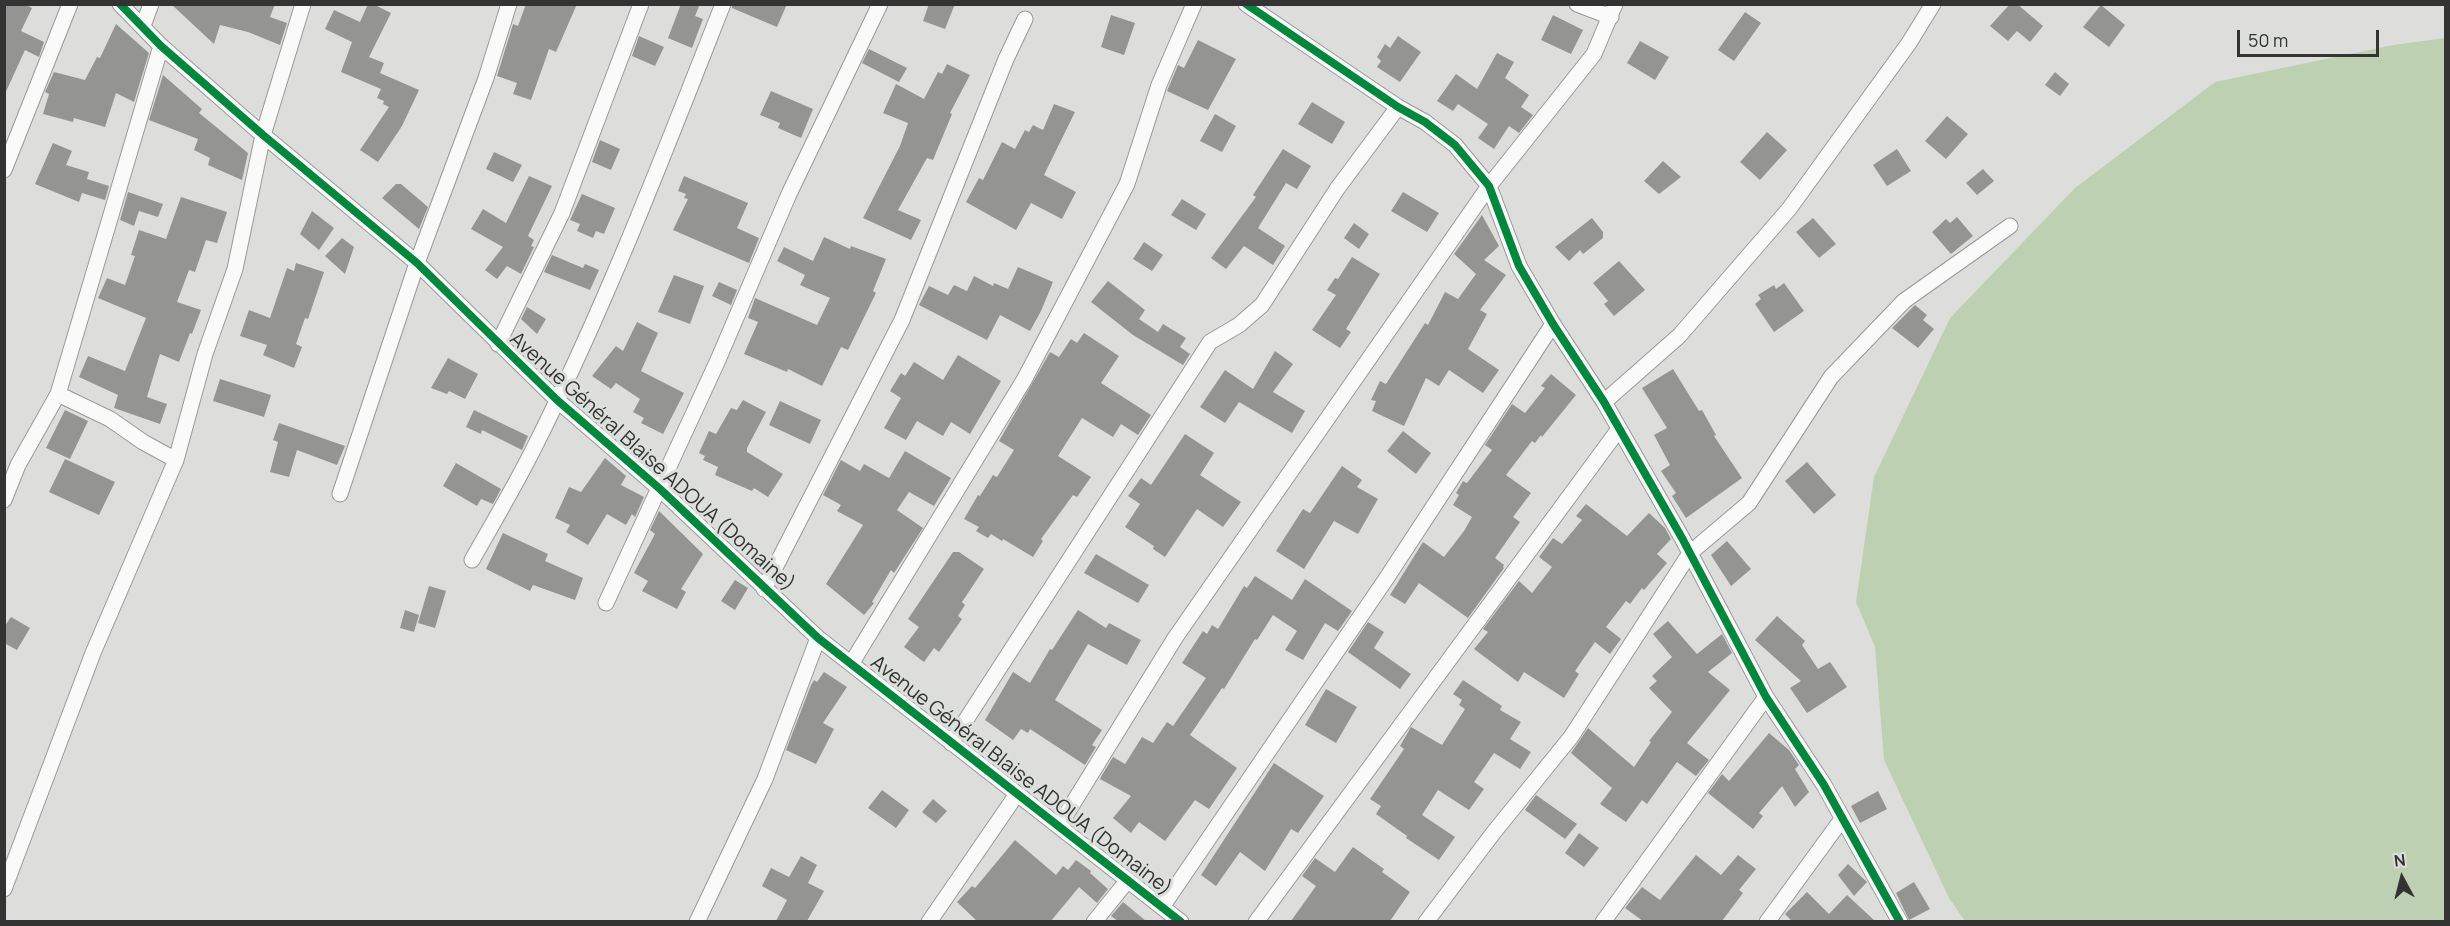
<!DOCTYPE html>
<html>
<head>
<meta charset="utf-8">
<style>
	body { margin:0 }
	#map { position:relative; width:2450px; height:926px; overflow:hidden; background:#dddedc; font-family:Manrope,sans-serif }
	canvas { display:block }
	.frame { position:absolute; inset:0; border:6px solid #323332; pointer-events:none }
	.north { position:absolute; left:2372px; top:848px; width:60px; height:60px; -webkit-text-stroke:4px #dcdfdb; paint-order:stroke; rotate:353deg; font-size:16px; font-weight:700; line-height:24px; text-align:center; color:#323332 }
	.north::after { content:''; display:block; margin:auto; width:21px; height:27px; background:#323332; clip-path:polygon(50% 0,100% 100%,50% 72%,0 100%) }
	.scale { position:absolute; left:2237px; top:30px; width:142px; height:27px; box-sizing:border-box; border:3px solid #323332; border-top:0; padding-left:8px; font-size:18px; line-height:21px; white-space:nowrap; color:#323332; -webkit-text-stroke:4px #dcdfdb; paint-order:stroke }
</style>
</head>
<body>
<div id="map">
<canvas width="2450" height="926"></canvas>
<div class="frame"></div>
<div class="north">N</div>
<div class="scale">50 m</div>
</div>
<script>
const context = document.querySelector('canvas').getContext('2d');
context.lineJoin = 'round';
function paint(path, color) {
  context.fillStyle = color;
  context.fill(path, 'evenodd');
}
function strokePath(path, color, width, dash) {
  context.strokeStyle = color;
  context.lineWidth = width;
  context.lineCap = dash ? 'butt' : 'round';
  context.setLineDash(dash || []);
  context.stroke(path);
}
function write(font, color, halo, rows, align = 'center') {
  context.font = font + ' Manrope,sans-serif';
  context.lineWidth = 6;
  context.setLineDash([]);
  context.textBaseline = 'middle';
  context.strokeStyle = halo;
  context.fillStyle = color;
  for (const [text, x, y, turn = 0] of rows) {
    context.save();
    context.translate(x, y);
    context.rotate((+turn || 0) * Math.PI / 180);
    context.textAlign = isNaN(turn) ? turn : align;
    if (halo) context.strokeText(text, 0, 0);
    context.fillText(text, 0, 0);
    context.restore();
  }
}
const green = new Path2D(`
	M2445 38V921H1965L1949 898 1884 760 1875 647 1856 602 1874 477 1950 318 2075 188 2215 82 2393 45Z`);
const building = new Path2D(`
	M4 4H24L32 8 21 31 44 42 39 57 25 50 4 96Z
	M171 4H275L270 17 287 23 280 45 248 32 220 25 214 44Z
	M368 4H373L391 13 369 57 384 63 380 73 419 90 402 126 378 162 360 150 389 107 383 104 384 101 377 98 381 89 341 72 352 42 325 29 334 10 360 22Z
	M526 4H577L556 52 549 49 531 100 513 94 517 83 497 76 513 24 518 26Z
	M681 4H700L695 16 703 19 692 48 668 38Z
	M732 4H787L777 27 732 8Z
	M929 4H955L945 29 923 21Z
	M2010 4H2017L2043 26 2030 42 2017 31 2008 41 1990 26Z
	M2101 5 2125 25 2109 47 2083 27Z
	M1745 12 1761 23 1734 61 1718 50Z
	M1111 15 1135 23 1124 55 1101 47Z
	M1553 15 1583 30 1571 54 1541 40Z
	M116 24 149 53 134 102 116 93 105 127 74 118 73 122 43 114 49 94 45 92 54 72 85 80 97 57 100 58Z
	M639 36 664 47 655 66 632 56Z
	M1398 36 1421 52 1400 82 1377 67 1381 61 1377 57 1385 44 1390 48Z
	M1198 40 1236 59 1208 110 1167 91 1178 65 1184 68Z
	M1640 41 1669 57 1655 80 1627 63Z
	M869 49 907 68 899 82 862 63Z
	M1497 53 1514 62 1505 78 1529 95 1521 107 1533 115 1519 133 1509 126 1494 149 1478 138 1488 124 1458 104 1453 111 1437 101 1456 74 1477 89Z
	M947 64 970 75 950 113 952 114 933 160 927 158 898 210 921 220 911 240 863 218 900 146 908 123 883 113 896 84 924 99 938 72 942 74Z
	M2055 72 2069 84 2060 96 2045 85Z
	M163 75 202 109 199 113 248 153 242 180 208 165 210 158 194 150 198 139 149 120Z
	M771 91 813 109 801 138 778 128 780 123 760 115Z
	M1312 102 1345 122 1332 144 1298 124Z
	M1054 104 1075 112 1044 175 1076 192 1062 219 1031 203 1016 230 966 202 979 178 983 180 1002 142 1015 149 1025 130 1029 132 1033 125 1043 130Z
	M1215 114 1236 126 1222 152 1200 141Z
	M1947 116 1968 134 1946 159 1925 141Z
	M1767 132 1787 150 1760 180 1740 162Z
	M600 140 620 149 611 170 592 162Z
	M53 143 72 151 66 165 89 172 87 179 109 186 105 200 82 193 79 202 35 184Z
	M1283 149 1311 166 1297 189 1286 183 1258 228 1285 246 1273 265 1244 246 1226 269 1211 258 1256 197 1253 195Z
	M1897 149 1911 171 1887 186 1873 165Z
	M494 152 522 165 513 182 486 169Z
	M1663 161 1681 177 1659 194 1644 181Z
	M1983 169 1994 181 1977 195 1966 183Z
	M529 176 552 186 528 236 534 240 531 246 534 247 521 274 507 266 497 279 485 270 503 247 471 229 483 209 506 223Z
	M684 176 748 203 737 228 759 238 749 263 673 230 688 199 684 198 686 194 678 191Z
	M396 184H401L428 207 419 229 382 198Z
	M128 192 163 204 158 217 139 211 134 226 120 220Z
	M1403 192 1439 213 1427 232 1391 211Z
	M582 194 615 208 604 234 596 231 593 238 577 231 580 224 570 220Z
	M181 197 227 212 217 243 206 240 195 272 189 270 177 302 201 310 192 334 190 333 179 362 160 354 147 397 167 404 160 424 114 408 118 395 79 377 88 356 125 371 146 318 98 298 107 278 125 285 135 256 131 255 139 230 166 239Z
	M1182 199 1206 214 1196 230 1171 215Z
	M312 211 334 228 319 250 300 234Z
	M1482 215 1499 246 1484 260 1506 275 1480 310 1487 314 1468 349 1499 370 1483 393 1449 370 1439 386 1426 378 1404 426 1372 411 1376 401 1371 400 1380 381 1386 384 1425 323 1428 325 1445 292 1458 299 1476 274 1454 254Z
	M1957 217 1973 236 1951 254 1932 232 1946 219 1950 223Z
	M1592 218 1603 232V238L1583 254 1580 250 1569 261 1555 247Z
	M1813 218 1836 244 1819 258 1796 232Z
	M1354 223 1369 234 1359 249 1344 238Z
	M824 237 850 249 851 246 886 259 873 291 876 293 848 350 841 347 822 386 788 369 787 372 744 354 758 322 748 318 755 298 817 325 830 298 800 285 805 275 777 261 784 247 813 261Z
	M342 238 354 247 345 274 325 256Z
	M1144 242 1163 255 1152 271 1133 259Z
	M552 255 583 268 585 264 599 270 590 290 544 272Z
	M1352 257 1380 274 1346 329 1351 332 1340 348 1312 330 1336 295 1327 290 1335 278 1338 279Z
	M1619 261 1645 290 1614 316 1604 304 1608 301 1593 283Z
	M296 263 324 272 308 319 305 318 296 344 302 347 294 368 263 355 267 345 240 336 249 310 270 318 287 268 294 271Z
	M1018 267 1053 282 1041 311 1030 331 1000 315 987 340 919 305 929 286 948 295 954 285 967 291 974 276 993 286 994 283 1008 289Z
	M674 275 704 286 690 324 658 312Z
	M1108 281 1145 310 1139 319 1158 332 1163 324 1186 338 1180 347 1190 354 1183 365 1133 335 1091 302Z
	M719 282 737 290 731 305 712 296Z
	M1784 283 1804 311 1774 332 1755 304 1761 299 1758 295 1774 285 1776 289Z
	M1915 305 1927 315 1923 320 1934 329 1918 348 1892 328Z
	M527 307 546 319 537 334 521 319Z
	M637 322 658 333 641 371 684 393 663 434 641 423 644 418 633 412 640 399 616 383 611 389 592 376 616 346 623 351Z
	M1084 333 1119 356 1101 383 1151 415 1138 435 1121 424 1113 437 1082 418 1058 456 1091 477 1077 497 1073 495 1041 539 1043 541 1033 557 1003 539 1002 541 991 534 988 538 976 531 979 527 964 519 978 495 980 496 993 475 997 477 1014 450 999 441 1049 354 1050 352 1059 357 1071 339 1077 343Z
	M1275 351 1293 364 1273 392 1305 411 1292 433 1239 402 1225 423 1200 407 1225 370 1253 389Z
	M958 355 1001 381 970 434 951 422 943 436 917 421 906 440 884 428 901 398 890 391 901 373 905 376 914 362 943 380Z
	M448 358 478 374 465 399 449 391 447 394 431 388Z
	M1673 369 1699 411 1702 410 1716 435 1714 436 1742 478 1686 518 1672 496 1676 493 1661 471 1670 465 1654 435 1667 428 1642 388Z
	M1551 374 1576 395 1542 437 1541 435 1535 443 1532 441 1506 475 1531 493 1513 517 1520 522 1495 558 1504 565 1503 567 1504 568 1468 618 1419 583 1405 604 1390 595 1423 542 1444 557 1464 531 1472 517 1453 505 1459 495 1456 493 1463 481 1467 483 1492 450 1485 445 1512 404 1525 413 1545 388 1541 386Z
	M220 379 271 395 264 417 213 401Z
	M743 400 766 412 747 448V452L783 474 768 497 754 488 752 491 715 475 718 467 703 460 705 456 699 453 709 431 716 434 731 408 737 410Z
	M780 401 821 420 810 444 769 425Z
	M65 410 88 421 70 459 46 448Z
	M474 410 528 436 522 450 482 430 481 434 466 427Z
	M279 423 345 446 337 465 297 450 289 477 270 472 278 442 273 440Z
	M1403 431 1431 453 1416 474 1387 451Z
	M1185 434 1214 453 1200 475 1241 502 1223 527 1197 509 1165 557 1153 549 1154 546 1125 527 1140 504 1128 496 1141 478 1151 485Z
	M905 451 951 478 934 506 909 492 897 510 923 528 894 573 891 570 872 602 874 603 864 615 826 584 863 525 837 511 841 505 823 495 841 460 860 471 864 464 889 478Z
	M605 458 626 476 621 485 644 497 635 517 632 514 626 525 607 514 588 545 566 532 570 525 555 518 569 487 581 492Z
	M65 459 115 482 99 515 49 492Z
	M1807 462 1836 495 1814 514 1785 481Z
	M456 463 501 489 493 504 481 499 477 506 443 486Z
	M1342 466 1362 480 1357 487 1378 499 1358 534 1334 521 1304 569 1276 551 1303 509 1310 513Z
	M1586 504 1627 536 1649 513 1665 528 1671 539 1657 554 1667 563 1644 590 1642 588 1630 604 1626 601 1606 627 1621 639 1610 654 1595 642 1575 671 1579 674 1564 698 1524 672 1518 682 1474 649 1488 632 1483 629 1519 581 1532 593 1552 567 1539 557 1553 538 1562 544 1582 520 1576 516Z
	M659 511 703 554 681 589 686 592 677 609 642 591 648 581 634 573 655 534 650 530Z
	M503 533 548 554 545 561 583 578 575 600 533 585 530 591 486 569Z
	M1727 541 1751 569 1731 586 1711 555Z
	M953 552H959L984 569 962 602 965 605 958 616 962 619 939 652 934 648 924 662 904 647 919 627 908 619Z
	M1096 554 1149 585 1138 603 1084 573Z
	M1255 576 1292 600 1305 579 1352 611 1338 631 1325 623 1303 660 1285 650 1297 631 1273 615 1257 640 1255 639 1224 689 1222 688 1190 735 1237 768 1209 809 1195 800 1165 841 1139 822 1131 833 1113 818 1131 796 1100 779 1102 775 1113 757 1125 764 1142 737 1153 743 1167 722 1173 726 1206 678 1182 663 1203 631 1207 634 1212 625 1218 629 1244 586 1247 588Z
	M735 580 748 588 735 610 721 601Z
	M429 586 446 591 435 628 418 623Z
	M405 610 419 615 414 632 400 628Z
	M1078 610 1106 628 1109 623 1141 640 1127 665 1088 644 1055 700 1102 730 1092 745 1096 747 1085 765 1030 729 1028 733 1021 729 1013 740 985 720 1013 672 1030 683 1050 649 1052 650Z
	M1777 616 1805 641 1802 645 1818 669 1830 662 1847 687 1807 713 1790 688 1801 681 1755 640Z
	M11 617 30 628 17 650 4 643V627Z
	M1668 621 1697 654 1722 634 1732 653 1708 672 1730 690 1687 743 1709 760 1696 776 1677 762 1647 804 1642 800 1626 822 1600 804 1612 788 1571 753 1588 728 1634 767 1651 742 1649 741 1672 712 1649 688 1657 681 1652 676 1672 657 1653 634Z
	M1368 622 1384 632 1374 648 1411 674 1400 689 1348 652Z
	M824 672 847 687 823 723 834 729 816 764 786 750 811 685 814 680 817 682Z
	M1463 680 1502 706 1500 710 1521 722 1510 739 1531 752 1520 769 1494 753 1474 782 1484 789 1469 810 1438 790 1422 815 1455 837 1439 860 1406 838 1407 836 1376 814 1381 806 1370 799 1404 749 1400 746 1411 727 1442 745 1465 709 1459 705 1462 700 1453 694Z
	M1326 689 1357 707 1336 743 1305 725Z
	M1769 733 1789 750 1799 765 1795 769 1809 792 1795 807 1782 786 1759 813 1763 816 1753 829 1708 793 1722 774 1729 781Z
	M1274 763 1324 796 1298 833 1291 829 1265 871 1240 852 1216 886 1201 875Z
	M882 790 909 810 896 828 868 808Z
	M1878 791 1887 809 1860 823 1851 806Z
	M1536 795 1577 824 1565 839 1525 810Z
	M933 799 947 811 936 823 922 812Z
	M1579 833 1599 848 1584 867 1565 853Z
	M1015 840 1056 875 1063 866 1068 870 1076 860 1091 871 1090 873 1108 889 1097 903 1079 887 1051 921H977L957 902 972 886 975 888Z
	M1353 847 1384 869 1382 872 1410 892 1390 921H1291L1316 886 1302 876 1315 858 1335 872Z
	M1696 855 1721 875 1738 855 1756 869 1739 890 1743 893 1722 921H1643L1625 908 1642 887 1660 900Z
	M801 856 817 865 808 883 824 891 807 921H776L787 900 762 886 771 868 789 877Z
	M1848 864 1867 882 1854 896 1838 875Z
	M1914 882 1930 909 1909 920 1896 893Z
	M1807 892 1829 914 1847 895 1875 921H1792L1785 914Z
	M1123 902 1146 921H1118L1111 916Z`);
const minor = new Path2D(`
	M120 4 161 46 263 135 417 263 557 400 660 489 818 638 1181 922
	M1246 4 1398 107 1425 122 1455 145 1489 186 1519 266 1553 324 1604 402 1682 538 1766 697 1824 785 1900 922
	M1577 4 1611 17
	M143 26 151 4
	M4 170 70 4
	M498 344 562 213 641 4
	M58 394 110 419 143 442 176 460
	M1604 402 1679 336 1789 209 1909 43 1933 4
	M340 494 417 263 486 78 509 4
	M4 500 18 465 58 394 161 46
	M472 560C493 523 515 486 534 448 606 305 664 154 723 4
	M764 589 902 320 1006 59 1025 19
	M606 603 718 360 789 194 880 4
	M851 664 1024 380 1127 184 1159 85 1194 4
	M951 743 1210 342 1239 325 1262 305 1337 189 1398 107
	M1059 826 1175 638 1489 186 1594 54 1615 4
	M4 889 93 653 176 460 205 354 235 269 263 135 303 4
	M1162 907 1386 579 1553 324
	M697 922 765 779 818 638
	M929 922 1017 794
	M1094 922 1128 880
	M1256 922 1619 429
	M1426 922 1494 832 1571 737 1690 553 1749 503 1831 377 1904 301 2010 226
	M1603 922 1766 697
	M1767 922 1842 819`);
const cycleway = new Path2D(`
	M120 4 161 46 263 135 417 263 557 400 660 489 818 638 1181 922
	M1246 4 1398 107 1425 122 1455 145 1489 186 1519 266 1553 324 1604 402 1682 538 1766 697 1824 785 1900 922`);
const streetNames = [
	["Avenue Général Blaise ADOUA (Domaine)",652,462,42],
	["Avenue Général Blaise ADOUA (Domaine)",1021,776,38]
];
paint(green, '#bed0b2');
paint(building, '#949593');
strokePath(minor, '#989998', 17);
strokePath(minor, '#fafafa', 15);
strokePath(cycleway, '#00873e', 8);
write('20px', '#323332', '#dcdfdb', streetNames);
</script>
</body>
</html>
